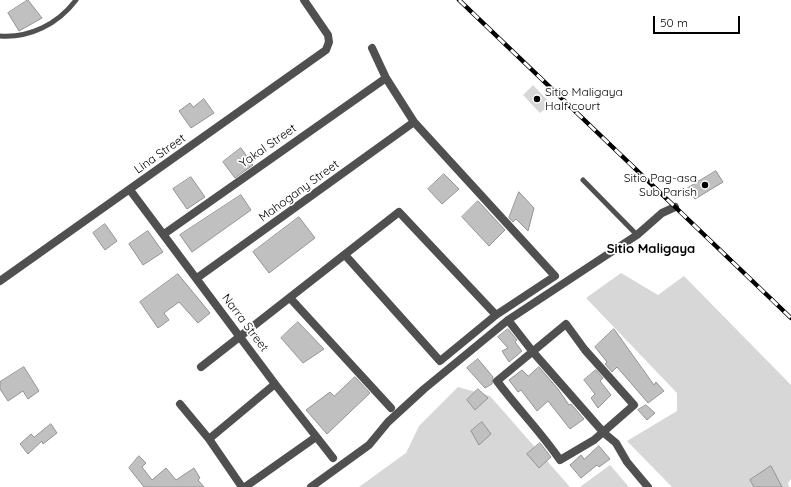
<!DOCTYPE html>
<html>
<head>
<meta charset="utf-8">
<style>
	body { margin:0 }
	#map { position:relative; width:791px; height:487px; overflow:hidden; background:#fff; font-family:Quicksand,sans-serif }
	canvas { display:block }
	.scale { position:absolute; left:653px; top:16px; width:87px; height:18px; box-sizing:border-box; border:2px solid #000; border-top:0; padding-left:5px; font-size:12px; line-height:14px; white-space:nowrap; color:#000; -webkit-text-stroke:3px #fff; paint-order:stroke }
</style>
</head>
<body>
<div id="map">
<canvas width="791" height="487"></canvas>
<div class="scale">50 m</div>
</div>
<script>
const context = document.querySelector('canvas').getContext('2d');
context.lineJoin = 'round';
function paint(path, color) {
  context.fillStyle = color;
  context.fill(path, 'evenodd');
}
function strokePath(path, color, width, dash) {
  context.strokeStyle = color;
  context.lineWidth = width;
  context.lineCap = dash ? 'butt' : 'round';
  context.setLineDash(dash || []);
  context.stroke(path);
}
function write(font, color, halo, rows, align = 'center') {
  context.font = font + ' Quicksand,sans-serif';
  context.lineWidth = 3.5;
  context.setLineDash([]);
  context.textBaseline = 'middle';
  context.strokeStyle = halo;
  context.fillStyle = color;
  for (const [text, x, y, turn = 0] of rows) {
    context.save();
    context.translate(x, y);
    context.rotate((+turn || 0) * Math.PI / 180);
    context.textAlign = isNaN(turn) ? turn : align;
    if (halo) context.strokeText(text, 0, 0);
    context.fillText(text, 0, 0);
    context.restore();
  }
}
const green = new Path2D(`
	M533 85 551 104 540 113 523 95Z
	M621 273 658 295 684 276 791 385V479L788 483 789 487H672L627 441 677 411V393L586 298Z
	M458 387 490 396 570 487H359L406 453 419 426Z
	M610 465 629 487H580Z`);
const building = new Path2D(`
	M28 0 42 18 19 31 8 13Z
	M204 99 214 113 191 128 179 111 190 103 193 107Z
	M241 148 253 165 235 178 223 162Z
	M716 171 723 182 695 199 688 188Z
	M444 174 459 189 442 204 428 189Z
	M191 177 205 197 187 209 173 189Z
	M519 192 534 208 528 231 516 219 513 222 509 218Z
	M241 195 251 210 192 252 180 235Z
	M478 201 505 230 489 246 462 217Z
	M299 217 315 238 269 273 253 252Z
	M105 224 117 241 105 250 93 233Z
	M148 231 163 252 143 265 129 244Z
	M178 274 210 313 198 323 179 302 164 313 169 320 158 328 140 302Z
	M298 322 324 349 303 363 281 338Z
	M508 329 517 340 515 342 522 351 509 362 502 351 508 348 498 337Z
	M614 329 654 385 656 382 664 391 648 403 617 367 612 372 605 364 607 362 595 347Z
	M478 359 493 377 492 384 485 388 467 368Z
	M24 367 39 391 28 399 23 391 8 401 0 389V382Z
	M539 367 558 389 569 405 571 404 584 419 570 429 548 401 537 411 521 390 518 392 509 380 522 370 528 376Z
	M596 370 603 378 600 381 611 395 598 408 591 398 595 394 584 380Z
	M355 377 370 393 327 434 306 410 330 392 334 396Z
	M478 389 488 398 475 410 467 400Z
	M646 405 655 413 647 420 638 410Z
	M482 422 491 434 479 445 471 431Z
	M51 424 57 433 43 444 42 441 28 454 20 444 31 434 34 437Z
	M540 443 551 457 539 468 527 454Z
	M599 446 610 459 599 467 597 465 581 478 570 465 581 455 584 459Z
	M139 456 146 463 142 467 152 480 166 468 176 480 194 468 200 478 198 480 204 487H144L129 468Z
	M771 466 782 487H754L750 480Z`);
const service = new Path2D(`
	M0 36C30 38 58 24 76 0
	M583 180 637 235`);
const minor = new Path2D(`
	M130 190 275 384 333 458
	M164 234 386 78
	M345 255 440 361 496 315 555 276 414 122 386 78 372 48
	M197 278 414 122
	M0 281 326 50 329 42 328 35 304 0
	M290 298 391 408
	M508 320 533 352 604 433 616 443 627 462 648 487
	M566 324 585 350 634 405 594 440 560 460C541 432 517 408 497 381Z
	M201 367 399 212 496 315
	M180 404 209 439 242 487
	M209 439 275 384
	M245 487 316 437
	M311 487 369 445 388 422 424 389 508 320 637 235 662 213 675 207`);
const rail = new Path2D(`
	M459 0 791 318`);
const markers = [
	[537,99,4,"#000"],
	[705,185,4,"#000"]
];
const poiNames = [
	["Sitio Maligaya",545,92],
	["Half court",545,106],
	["Sitio Pag-asa",697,178,"right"],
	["Sub Parish",697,192,"right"]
];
const streetNames = [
	["Yakal Street",268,146,-35],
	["Lina Street",160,154,-35],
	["Mahogany Street",299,191,-36],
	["Narra Street",245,323,53]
];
const neighbourhoodNames = [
	["Sitio Maligaya",651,249]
];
paint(green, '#d7d7d7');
paint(building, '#c0c0c0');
strokePath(building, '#949494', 1);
strokePath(service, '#505050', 5);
strokePath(minor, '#505050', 8);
strokePath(rail, '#000', 4.5);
strokePath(rail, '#fff', 3, [9]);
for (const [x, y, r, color] of markers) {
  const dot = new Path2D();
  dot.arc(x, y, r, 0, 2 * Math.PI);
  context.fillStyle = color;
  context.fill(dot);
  strokePath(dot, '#fff', 1.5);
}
write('12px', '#000', '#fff', poiNames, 'left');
write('12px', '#000', '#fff', streetNames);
write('bold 13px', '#000', '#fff', neighbourhoodNames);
</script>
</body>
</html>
